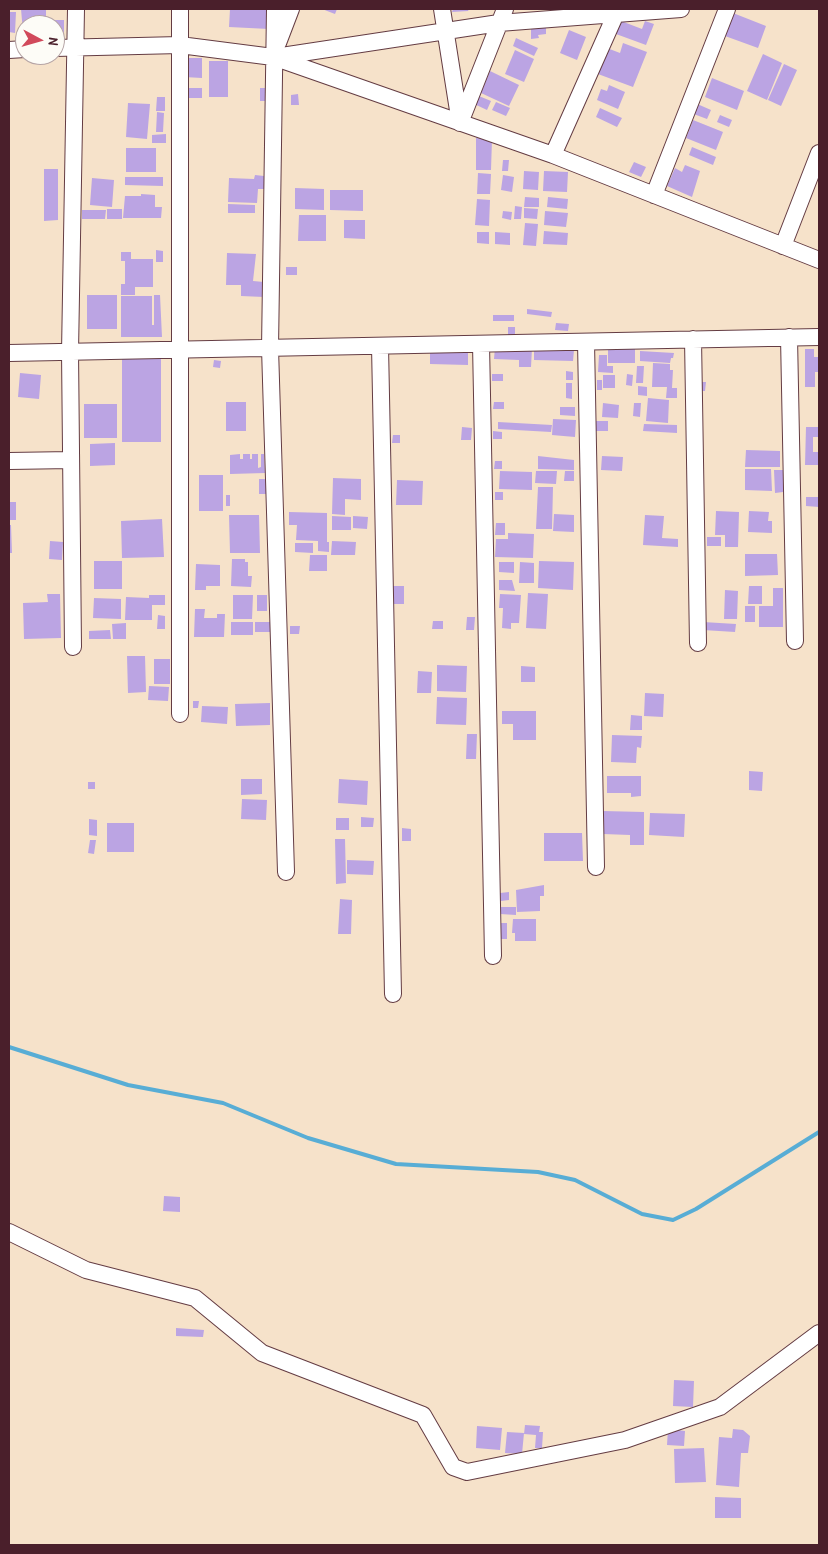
<!DOCTYPE html>
<html>
<head>
<meta charset="utf-8">
<style>
	body { margin:0 }
	#map { position:relative; width:828px; height:1554px; overflow:hidden; background:#f6e2ca; font-family:"Patrick Hand",sans-serif }
	canvas { display:block }
	.frame { position:absolute; inset:0; border:10px solid #4a1f2b; pointer-events:none }
	.north { position:absolute; left:15px; top:15px; width:50px; height:50px; box-sizing:border-box; background:#fdfcf7; border:1px solid #b5a4a5; border-radius:50%; rotate:96deg; font-size:14px; font-weight:700; line-height:20px; text-align:center; color:#4a1f2b }
	.north::after { content:''; display:block; margin:auto; width:18px; height:22px; background:#d1495b; clip-path:polygon(50% 0,100% 100%,50% 72%,0 100%) }
</style>
</head>
<body>
<div id="map">
<canvas width="828" height="1554"></canvas>
<div class="frame"></div>
<div class="north">N</div>
</div>
<script>
const context = document.querySelector('canvas').getContext('2d');
context.lineJoin = 'round';
function strokePath(path, color, width, dash) {
  context.strokeStyle = color;
  context.lineWidth = width;
  context.lineCap = dash ? 'butt' : 'round';
  context.setLineDash(dash || []);
  context.stroke(path);
}
function paint(path, color) {
  context.fillStyle = color;
  context.fill(path, 'evenodd');
}
const stream = new Path2D(`
	M9 1047 128 1085 223 1103 308 1138 396 1164 538 1172 575 1180 642 1214 673 1220 696 1209 819 1132`);
const building = new Path2D(`
	M21 9H46V20H64V33H55V25H25V32H23Z
	M230 9 270 10 269 29 229 27Z
	M322 9H337L335 14Z
	M453 9H469L468 11 452 12Z
	M9 12H16L15 33 9 32Z
	M733 13 766 26 758 48 725 36Z
	M621 21 642 29 645 21 654 24 646 45 616 34Z
	M546 27V34L538 35 539 38 531 39V28Z
	M569 30 586 37 577 60 560 53Z
	M516 38 538 48 534 56 513 46Z
	M623 43 647 52 633 87 598 74 607 48 620 53Z
	M515 50 534 59 524 82 505 74Z
	M763 54 782 63 767 100 747 91Z
	M184 58H202V78L184 77Z
	M209 61H228V97H209Z
	M784 64 797 70 781 106 768 100Z
	M490 71 519 85 509 106 481 93Z
	M712 78 744 91 737 110 705 97Z
	M609 85 625 92 618 109 597 100 601 89 607 91Z
	M185 88H202V98H185Z
	M260 88H268V101H260Z
	M298 94 299 105H291V95Z
	M474 94 491 101 487 110 470 102Z
	M157 97H165V111H156Z
	M496 102 510 108 506 116 492 110Z
	M128 103 150 104 147 139 126 137Z
	M695 103 711 110 707 119 691 113Z
	M600 108 622 118 617 127 596 117Z
	M157 112 164 113 163 132H156Z
	M720 115 732 120 729 127 717 122Z
	M693 120 723 132 716 150 686 138Z
	M166 134V143H152V135Z
	M476 138 492 139 491 170H476Z
	M692 147 716 157 713 165 689 155Z
	M126 148H156V172H126Z
	M503 160H509L508 171H502Z
	M634 162 646 167 641 177 629 172Z
	M685 165 700 171 692 197 667 186 675 168 682 172Z
	M44 169H58V220L44 221Z
	M524 171 539 172 538 190 523 189Z
	M544 171 568 172 567 192 543 191Z
	M478 173 491 174 490 194H477Z
	M255 175 264 176V189H258L257 203 228 202 229 178 254 179Z
	M503 175 514 177 512 192 501 190Z
	M125 177H163V186L125 185Z
	M92 178 114 180 112 207 90 205Z
	M295 188 324 189V210L295 209Z
	M330 190H363V211L330 210Z
	M141 194 155 195V207H162L161 218H123L125 196H141Z
	M525 197 539 198V207H524Z
	M548 197 568 199 567 209 547 207Z
	M477 199 490 200 489 226 475 225Z
	M228 204 255 205V213H228Z
	M515 206 522 207 521 219H514Z
	M524 208 538 209 537 219 524 218Z
	M107 209H122V219H107Z
	M82 210H106L105 219H82Z
	M503 211 512 212 511 220 502 218Z
	M545 211 568 213 566 227 544 225Z
	M299 215H326V241H298Z
	M344 220H365V239L344 238Z
	M525 223 538 224 536 246 523 245Z
	M544 231 568 233 567 245 543 244Z
	M477 232H489V244L477 243Z
	M495 232 510 233V245L495 244Z
	M156 250 163 251V262H156Z
	M121 252H131V259H153V287H135V295H121V284H125V261H121Z
	M227 253 256 254 253 281 264 282V297L241 296V285H226Z
	M286 267H297V275H286Z
	M87 295H117V329H87Z
	M154 295H160L162 337H121V296H152V325H154Z
	M527 309 552 312 551 317 527 314Z
	M493 315H514V321H493Z
	M556 323 569 324 568 331 555 330Z
	M508 327H515V336H508Z
	M495 347 532 348 531 367H519V360L494 359Z
	M534 349 574 350 573 361 534 360Z
	M608 349H635V363H608Z
	M805 349H814V357H819V372H815V387H805Z
	M430 350 468 351V365L430 364Z
	M640 351 674 353 673 358H671L670 363 640 361Z
	M599 355H607V366H613V373L598 372Z
	M122 358H161V442H122Z
	M214 360 221 361 220 368 213 367Z
	M653 363 670 364V370H673L672 388H677V398H666L667 387H652Z
	M637 366H644L643 383H636Z
	M566 371 573 372V380H566Z
	M20 373 41 375 39 399 18 397Z
	M492 374H503V381H492Z
	M627 374 633 375 632 386 626 385Z
	M603 375H615V388H603Z
	M597 380H602V390H597Z
	M699 382H706L705 391H698Z
	M566 383H572V399L566 398Z
	M638 386 647 387V396L638 395Z
	M648 398 669 400 668 423 646 421Z
	M226 402H246V431H226Z
	M494 402H504V409H493Z
	M603 403 619 405 618 418 602 417Z
	M634 403H641L640 417 633 416Z
	M84 404H117V438H84Z
	M560 407H575V416L560 415Z
	M553 419 576 420 575 437 552 435Z
	M595 421H608V431H595Z
	M498 422 552 425 551 432 498 429Z
	M644 424 677 425V433L643 431Z
	M462 427 472 428 471 440H461Z
	M806 427H819V437H813V452H819V465H805Z
	M493 431 502 432V439H493Z
	M393 435H400V443H392Z
	M115 443V465L90 466V444Z
	M746 450 780 451V467H745Z
	M240 454V459H243V454H250V459H252V454H258V468L261 467V454H264L265 473 230 474V455Z
	M538 456 574 460V470L538 469Z
	M602 456 623 457 622 471 601 470Z
	M495 461H502V469H494Z
	M745 469H771L772 491 745 490Z
	M774 470H783V492L775 493Z
	M500 471 532 472V490L499 489Z
	M536 471H557L556 484 535 483Z
	M565 471H574V481H564Z
	M199 475H223V511H199Z
	M333 478 361 479V500L345 499V515L332 514Z
	M259 479H267V494H259Z
	M397 480 423 481 422 505H396Z
	M538 487H553L552 529H536Z
	M495 492H503V500H495Z
	M226 495H230V506H226Z
	M806 497H819V507L806 506Z
	M9 502H16V520H9Z
	M716 511 739 512 738 547H725V535H715Z
	M749 511 769 512 768 521H772V533L748 532Z
	M289 512 327 513V542H329V552L318 551V541L296 540 297 525H289Z
	M554 514 574 515V532L553 531Z
	M229 515H259L260 553H230Z
	M645 515 664 516 662 538 678 539V547L643 545Z
	M332 516 351 517V530H332Z
	M353 516 368 517 367 529 353 528Z
	M162 519 164 557 122 558 121 521Z
	M496 523H505V535H495Z
	M9 525H11L12 553H9Z
	M508 533 534 534 533 558 495 557 496 539H508Z
	M707 537H721V546H707Z
	M50 541 63 542 62 560 49 559Z
	M332 541 356 542 355 555H331Z
	M295 543H313V553L295 552Z
	M745 554H777L778 575 745 576Z
	M310 555H327V571H309Z
	M232 559H245V562H248V576H252L251 587 231 586Z
	M94 561H122V589H94Z
	M539 561 574 562 573 590 538 588Z
	M499 562H514V573L499 572Z
	M520 562 534 563V583H519Z
	M196 564 220 565V586H206V590H195Z
	M499 580H512L515 591 499 590Z
	M392 586H404V604H392Z
	M749 586H762V604H748Z
	M773 588H783V627H759V606H773Z
	M725 590 738 591 737 619H724Z
	M528 593 548 594 546 629 526 628Z
	M47 594H60L61 638 24 639 23 603 48 602Z
	M500 594 521 595 519 623H511V629L502 628 503 608H499Z
	M149 595H165V605H152V620H125L126 597 149 598Z
	M233 595H253L252 619H233Z
	M257 595H267V611H257Z
	M94 598 121 599V619L93 618Z
	M745 606H755V622H745Z
	M195 609H205L204 618H217V614H225L224 637H194Z
	M158 615 165 616V629H157Z
	M467 617H475L474 630H466Z
	M433 621H443V629H432Z
	M231 622H253V635H231Z
	M255 622H272L271 632H255Z
	M703 622 736 624 735 632 703 630Z
	M126 623V639H113L112 624Z
	M290 626H300L299 634H290Z
	M110 630 111 639H89V631Z
	M127 656H145L146 692 128 693Z
	M154 659H170V684H154Z
	M437 665 467 666 466 692 437 691Z
	M521 666 535 667V682H521Z
	M418 671 432 672 431 693H417Z
	M149 686 169 687 168 701 148 700Z
	M645 693 664 694 663 717 644 716Z
	M437 697 467 698 466 725 436 724Z
	M193 701H199L198 708H193Z
	M270 703V725L236 726 235 704Z
	M202 706 228 707 227 724 201 722Z
	M502 711H536V740H513V724H502Z
	M631 715 642 716V730H630Z
	M467 734H477L476 759H466Z
	M612 735 642 736 641 748 637 747 636 763 611 762Z
	M749 771 763 772 762 791 749 790Z
	M607 776H641V796L631 797V793H607Z
	M241 779H262V794L241 795Z
	M339 779 368 781 367 805 338 803Z
	M88 782H95V789H88Z
	M242 799 267 800 266 820 241 819Z
	M603 811 644 812V845H630V835L603 834Z
	M650 813 685 814 684 837 649 835Z
	M361 817 374 818 373 827H361Z
	M336 818H349V830H336Z
	M89 819 97 820V836L89 835Z
	M107 823H134V852H107Z
	M402 828 411 829V841H402Z
	M544 833H582L583 861H544Z
	M335 839H345L346 883 336 884Z
	M90 840H96L94 854 88 853Z
	M347 860 374 861 373 875 347 874Z
	M544 885V896H540V911L517 912 516 890Z
	M509 892V900L501 901 500 893Z
	M340 899 352 900 351 934H338Z
	M500 907H516V915L500 914Z
	M513 919H536V941H515V933H512Z
	M499 923H507V939H499Z
	M164 1196 180 1197V1212L163 1211Z
	M176 1328 204 1330 203 1337 176 1336Z
	M674 1380 694 1381 693 1407 673 1406Z
	M525 1425 540 1426 539 1432H543L542 1448H535L536 1435 524 1434Z
	M477 1426 502 1428 500 1450 476 1448Z
	M668 1429 685 1431 684 1446 667 1445Z
	M733 1429 743 1430 750 1436 748 1453H741L739 1487 716 1485 719 1437 732 1438Z
	M507 1432 524 1433 522 1454 505 1453Z
	M704 1448 706 1482 675 1483 674 1449Z
	M715 1497 741 1498V1518H715Z`);
const minor = new Path2D(`
	M180 9V714
	M275 9 270 348 286 872
	M442 9 460 123
	M278 43 291 9
	M55 48 180 45 273 57 553 155 819 260
	M9 50 25 49
	M275 57 499 23 681 9
	M460 123 505 9
	M553 155 618 9
	M654 195 727 9
	M783 246 819 153
	M789 337 795 641
	M693 339 698 643
	M586 342 596 867
	M481 344 493 956
	M380 346 393 994
	M9 353 819 337
	M9 461 71 460
	M73 647 70 352 76 9
	M9 1232 86 1270 195 1298 262 1353 423 1415 453 1467 467 1472 625 1440 720 1407 819 1333`);
strokePath(stream, '#58add5', 4);
paint(building, '#bba4e3');
strokePath(minor, '#643c43', 18);
strokePath(minor, '#fff', 16);
</script>
</body>
</html>
